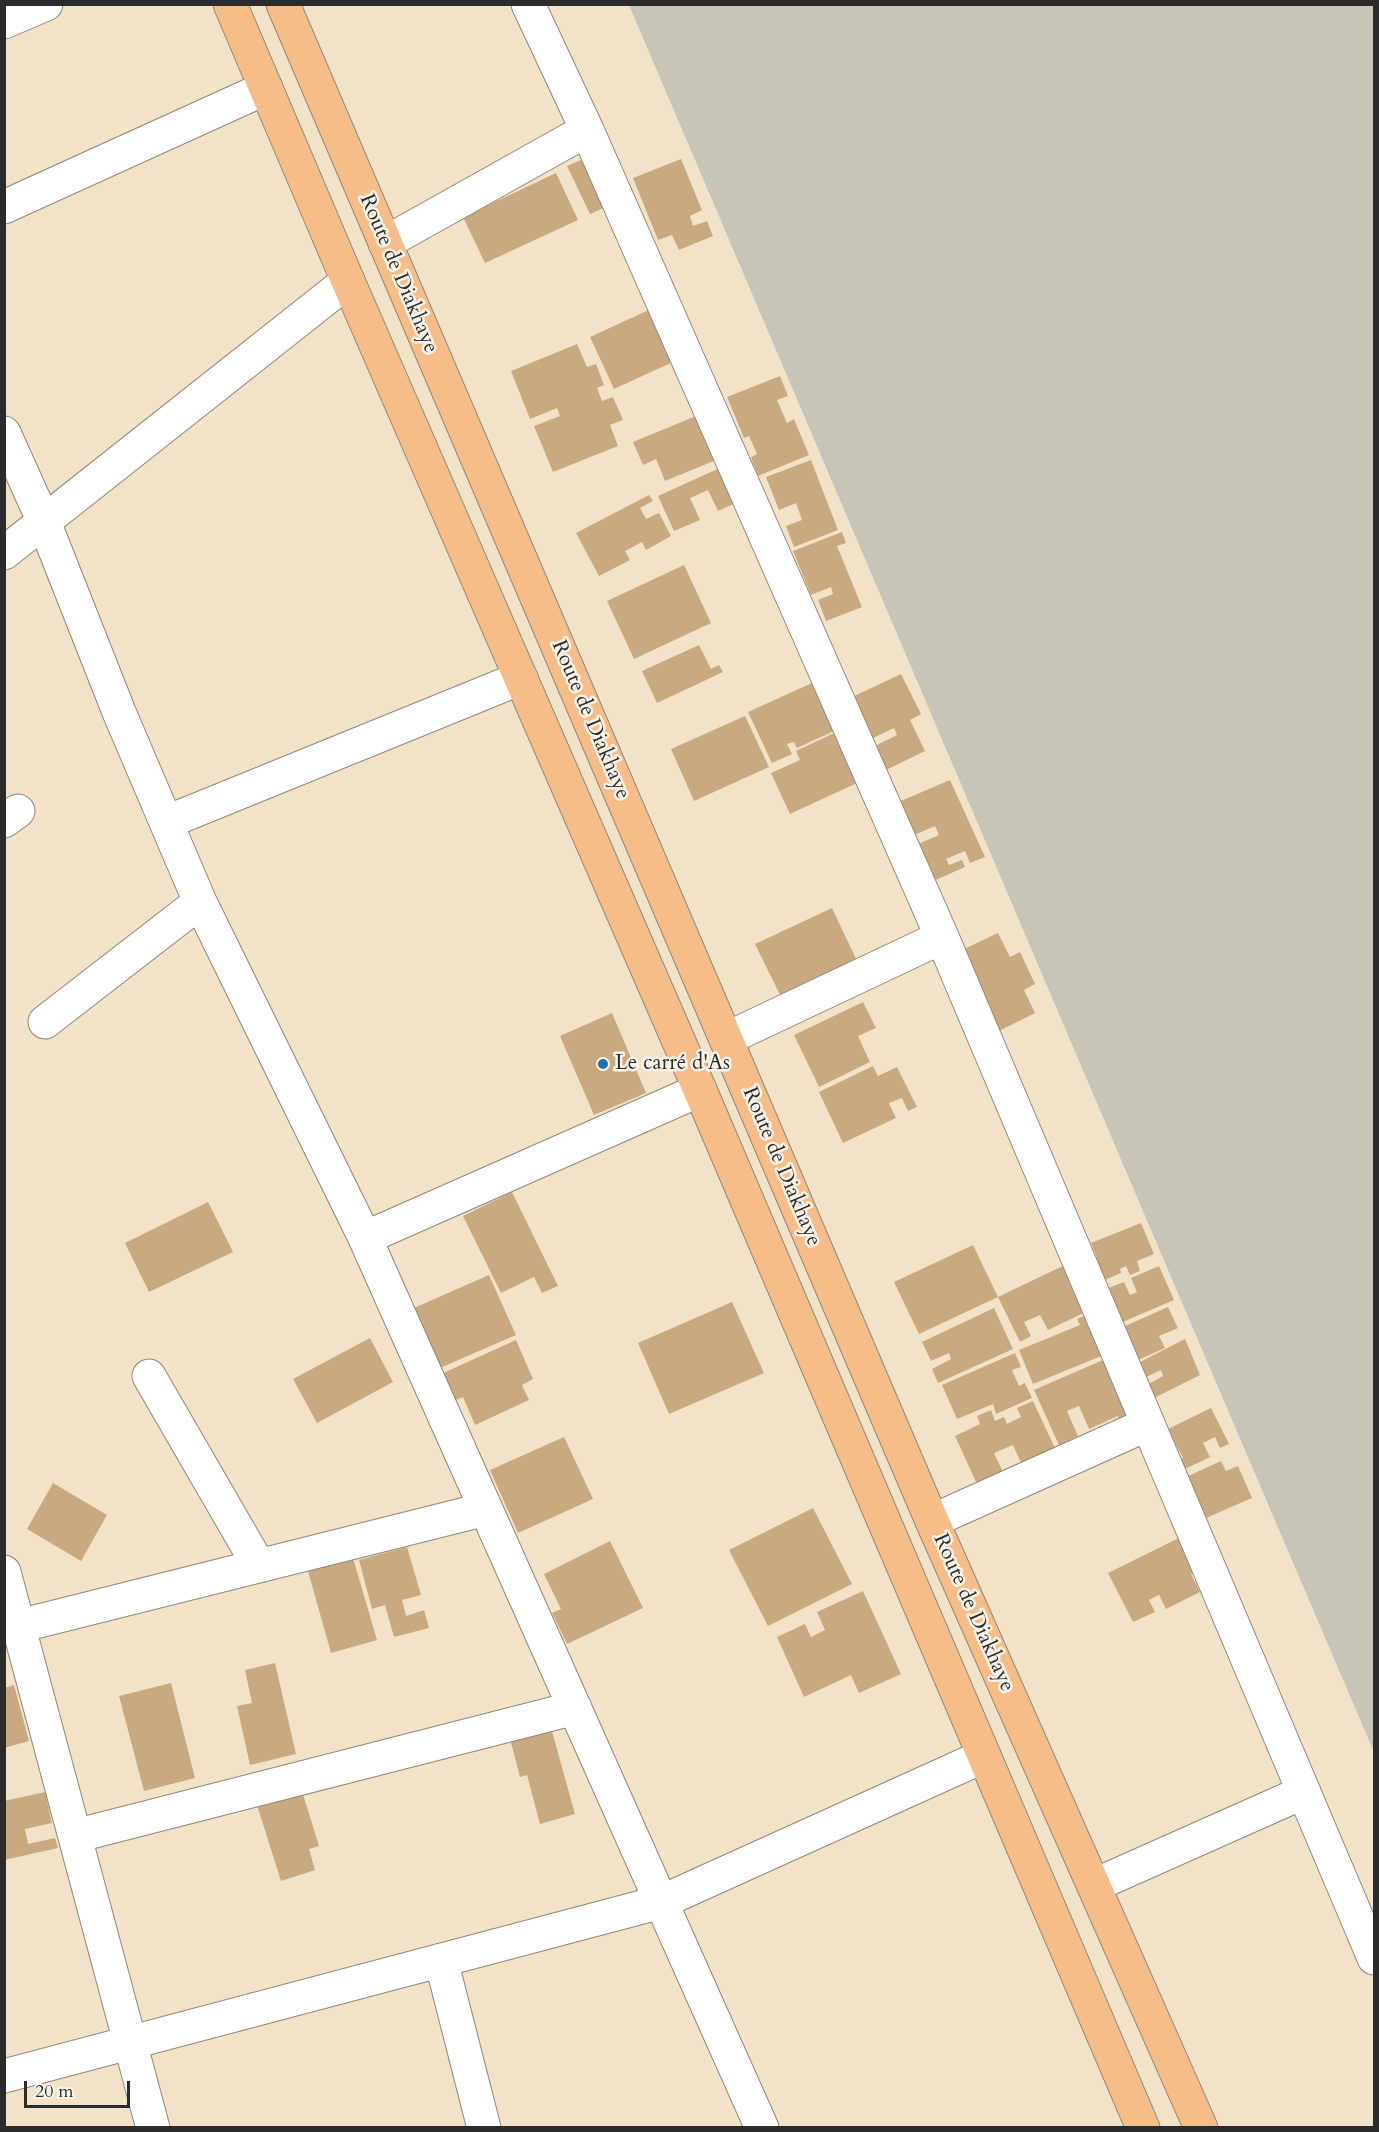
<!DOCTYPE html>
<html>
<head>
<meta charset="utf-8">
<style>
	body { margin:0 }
	#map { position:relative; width:1379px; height:2132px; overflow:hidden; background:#f2e3c8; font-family:Cardo,serif }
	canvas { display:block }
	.frame { position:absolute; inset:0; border:6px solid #2b2b2b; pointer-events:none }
	.scale { position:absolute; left:24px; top:2081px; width:106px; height:27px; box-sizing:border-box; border:3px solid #2b2b2b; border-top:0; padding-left:8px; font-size:18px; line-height:21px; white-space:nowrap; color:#2b2b2b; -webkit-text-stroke:4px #f7f3e8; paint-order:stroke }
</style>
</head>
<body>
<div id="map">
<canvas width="1379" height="2132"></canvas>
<div class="frame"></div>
<div class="scale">20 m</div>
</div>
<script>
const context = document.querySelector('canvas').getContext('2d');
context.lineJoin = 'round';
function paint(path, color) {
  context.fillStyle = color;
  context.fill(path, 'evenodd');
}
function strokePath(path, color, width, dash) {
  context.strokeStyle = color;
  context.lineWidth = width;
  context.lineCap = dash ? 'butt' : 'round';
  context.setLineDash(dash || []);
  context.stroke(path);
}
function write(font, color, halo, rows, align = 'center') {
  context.font = font + ' Cardo,serif';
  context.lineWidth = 5;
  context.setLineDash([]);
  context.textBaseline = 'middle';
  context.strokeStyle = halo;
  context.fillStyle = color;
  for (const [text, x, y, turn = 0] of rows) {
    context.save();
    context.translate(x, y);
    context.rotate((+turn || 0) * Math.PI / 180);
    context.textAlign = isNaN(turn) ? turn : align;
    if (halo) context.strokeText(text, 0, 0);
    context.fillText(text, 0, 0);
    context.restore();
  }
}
const industrial = new Path2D(`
	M629 5H1374V1752L1212 1373Z`);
const building = new Path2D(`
	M593 155 615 203 590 214 567 166Z
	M681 159 702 210 690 216 693 226 707 221 713 236 679 250 672 235 658 240 633 178Z
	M556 173 578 220 485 263 463 217Z
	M664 303 688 355 614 389 590 337Z
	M577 344 587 367 596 364 604 385 597 388 602 401 613 397 623 420 610 425 618 446 553 472 534 426 560 416 557 408 530 419 511 371Z
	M780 376 788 396 777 400 787 423 794 419 809 455 758 476 751 457 757 454 749 436 744 438 727 397Z
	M708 411 726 456 665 481 656 459 643 465 633 442Z
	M811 460 838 530 794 547 786 526 802 520 796 503 779 510 766 477Z
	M724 466 740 501 718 511 708 490 690 498 700 520 674 531 658 496Z
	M649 495 653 501 640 508 646 519 659 513 671 536 646 550 642 542 625 551 630 560 599 576 576 533Z
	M842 532 846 543 837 546 862 607 826 621 818 600 833 594 831 587 811 595 793 551Z
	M684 565 711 623 634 659 607 601Z
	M699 645 711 669 719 665 723 672 657 703 642 671Z
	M901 674 921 714 910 720 925 751 886 770 875 746 897 735 894 728 871 739 850 698Z
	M825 677 847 725 797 748 794 742 787 744 792 754 772 763 748 712Z
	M745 716 769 767 694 801 671 749Z
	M847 727 870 777 790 814 771 773 800 760 796 751Z
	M950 780 985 857 970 863 965 851 946 859 949 865 962 860 965 867 931 882 916 845 939 835 935 826 910 837 896 803Z
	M832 908 858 963 782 999 755 944Z
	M998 933 1010 957 1020 952 1035 984 1024 990 1035 1013 999 1031 960 951Z
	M863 1002 876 1028 858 1036 870 1062 819 1087 794 1035Z
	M612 1013 646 1093 594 1115 560 1036Z
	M873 1066 878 1076 897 1067 917 1107 908 1111 902 1098 889 1103 896 1118 843 1143 819 1092Z
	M512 1192 558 1286 542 1293 534 1277 501 1293 463 1216Z
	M208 1202 233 1252 149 1292 125 1243Z
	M1141 1223 1154 1254 1137 1261 1140 1271 1130 1275 1126 1266 1120 1269 1121 1273 1100 1282 1090 1260 1097 1257 1091 1243Z
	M973 1245 998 1297 919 1334 894 1282Z
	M1073 1261 1096 1307 1048 1330 1040 1315 1024 1322 1031 1336 1020 1342 998 1297Z
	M1159 1266 1174 1300 1118 1324 1103 1290 1124 1282 1130 1295 1137 1292 1131 1278Z
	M489 1275 516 1335 440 1368 414 1308Z
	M732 1302 764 1373 669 1414 638 1343Z
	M1168 1307 1178 1328 1159 1336 1165 1348 1138 1360 1123 1327Z
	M994 1308 1013 1349 938 1383 932 1369 951 1359 949 1353 931 1361 922 1342Z
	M1094 1312 1111 1352 1033 1384 1019 1350 1080 1325 1077 1319Z
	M370 1338 393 1382 317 1423 293 1379Z
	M1185 1339 1200 1375 1152 1399 1145 1386 1163 1376 1161 1370 1146 1377 1138 1363Z
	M516 1340 533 1379 522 1385 529 1400 475 1425 463 1397 453 1401 441 1374Z
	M1015 1353 1021 1367 1012 1370 1019 1386 1025 1383 1032 1398 996 1414 993 1404 957 1419 942 1385Z
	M1112 1356 1137 1412 1119 1420 1118 1416 1089 1429 1079 1406 1067 1411 1078 1436 1059 1445 1034 1390Z
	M1033 1401 1055 1448 1021 1463 1013 1445 994 1453 1003 1472 977 1484 955 1436 980 1424 977 1416 991 1410 995 1421 1004 1417 1007 1424 1021 1417 1017 1408Z
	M1211 1408 1229 1444 1220 1448 1215 1437 1203 1443 1210 1457 1183 1470 1177 1461 1183 1458 1168 1429Z
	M564 1437 593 1499 518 1533 490 1470Z
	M1221 1461 1226 1471 1238 1466 1252 1498 1206 1518 1186 1477Z
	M53 1483 107 1515 81 1561 27 1529Z
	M813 1508 852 1584 768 1626 729 1550Z
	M1185 1535 1202 1569 1191 1574 1200 1592 1166 1609 1159 1595 1149 1600 1155 1612 1133 1622 1108 1573Z
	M610 1541 643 1608 567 1644 552 1613 561 1609 544 1574Z
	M407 1547 421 1595 402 1600 406 1616 424 1610 429 1628 394 1637 385 1605 372 1609 359 1560Z
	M353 1558 377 1640 331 1653 308 1571Z
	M863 1591 901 1674 859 1693 851 1675 804 1697 777 1637 805 1624 811 1637 825 1630 817 1612Z
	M275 1663 296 1754 250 1765 237 1706 252 1703 245 1670Z
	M171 1683 195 1778 144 1791 119 1696Z
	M14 1685 29 1741 4 1748V1688Z
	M550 1724 575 1814 540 1824 527 1775 520 1777 509 1735Z
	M301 1788 319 1846 309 1849 315 1870 281 1881 256 1802Z
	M45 1792 52 1823 25 1829 28 1844 55 1838 58 1848 4 1860V1801Z`);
const minor = new Path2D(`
	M528 4 587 130 942 937 1374 1958
	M4 22 46 4
	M4 207 266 88
	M385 243 587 130
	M4 433 44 522 119 712 200 902 365 1238 762 2128
	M4 553 348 281
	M4 821 18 811
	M167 822 521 678
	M45 1022 200 902
	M726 1039 942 937
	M365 1238 700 1090
	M149 1376 259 1566
	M932 1521 1148 1424
	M4 1572 153 2128
	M19 1626 486 1509
	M75 1836 575 1708
	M1095 1885 1304 1792
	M441 1960 484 2128
	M4 2076 661 1902 984 1756`);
const major = new Path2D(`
	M230 4 348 281 700 1090 1143 2128
	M283 4 932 1521 1201 2128`);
const markers = [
	[603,1064,6,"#1f6fb2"]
];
const streetNames = [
	["Route de Diakhaye",398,274,67],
	["Route de Diakhaye",590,720,67],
	["Route de Diakhaye",781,1167,67],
	["Route de Diakhaye",973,1613,66]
];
const poiNames = [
	["Le carré d'As",615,1064]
];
paint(industrial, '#c6c5b8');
paint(building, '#c9aa80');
strokePath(minor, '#8e877a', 35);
strokePath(major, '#8e877a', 35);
strokePath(minor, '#fff', 33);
strokePath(major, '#f7bd88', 33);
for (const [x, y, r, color] of markers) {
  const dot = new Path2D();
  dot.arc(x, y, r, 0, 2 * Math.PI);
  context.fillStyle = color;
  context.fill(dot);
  strokePath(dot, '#f7f3e8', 2);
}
write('21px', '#2b2b2b', '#f7f3e8', streetNames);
write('21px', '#2b2b2b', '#f7f3e8', poiNames, 'left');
</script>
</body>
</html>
